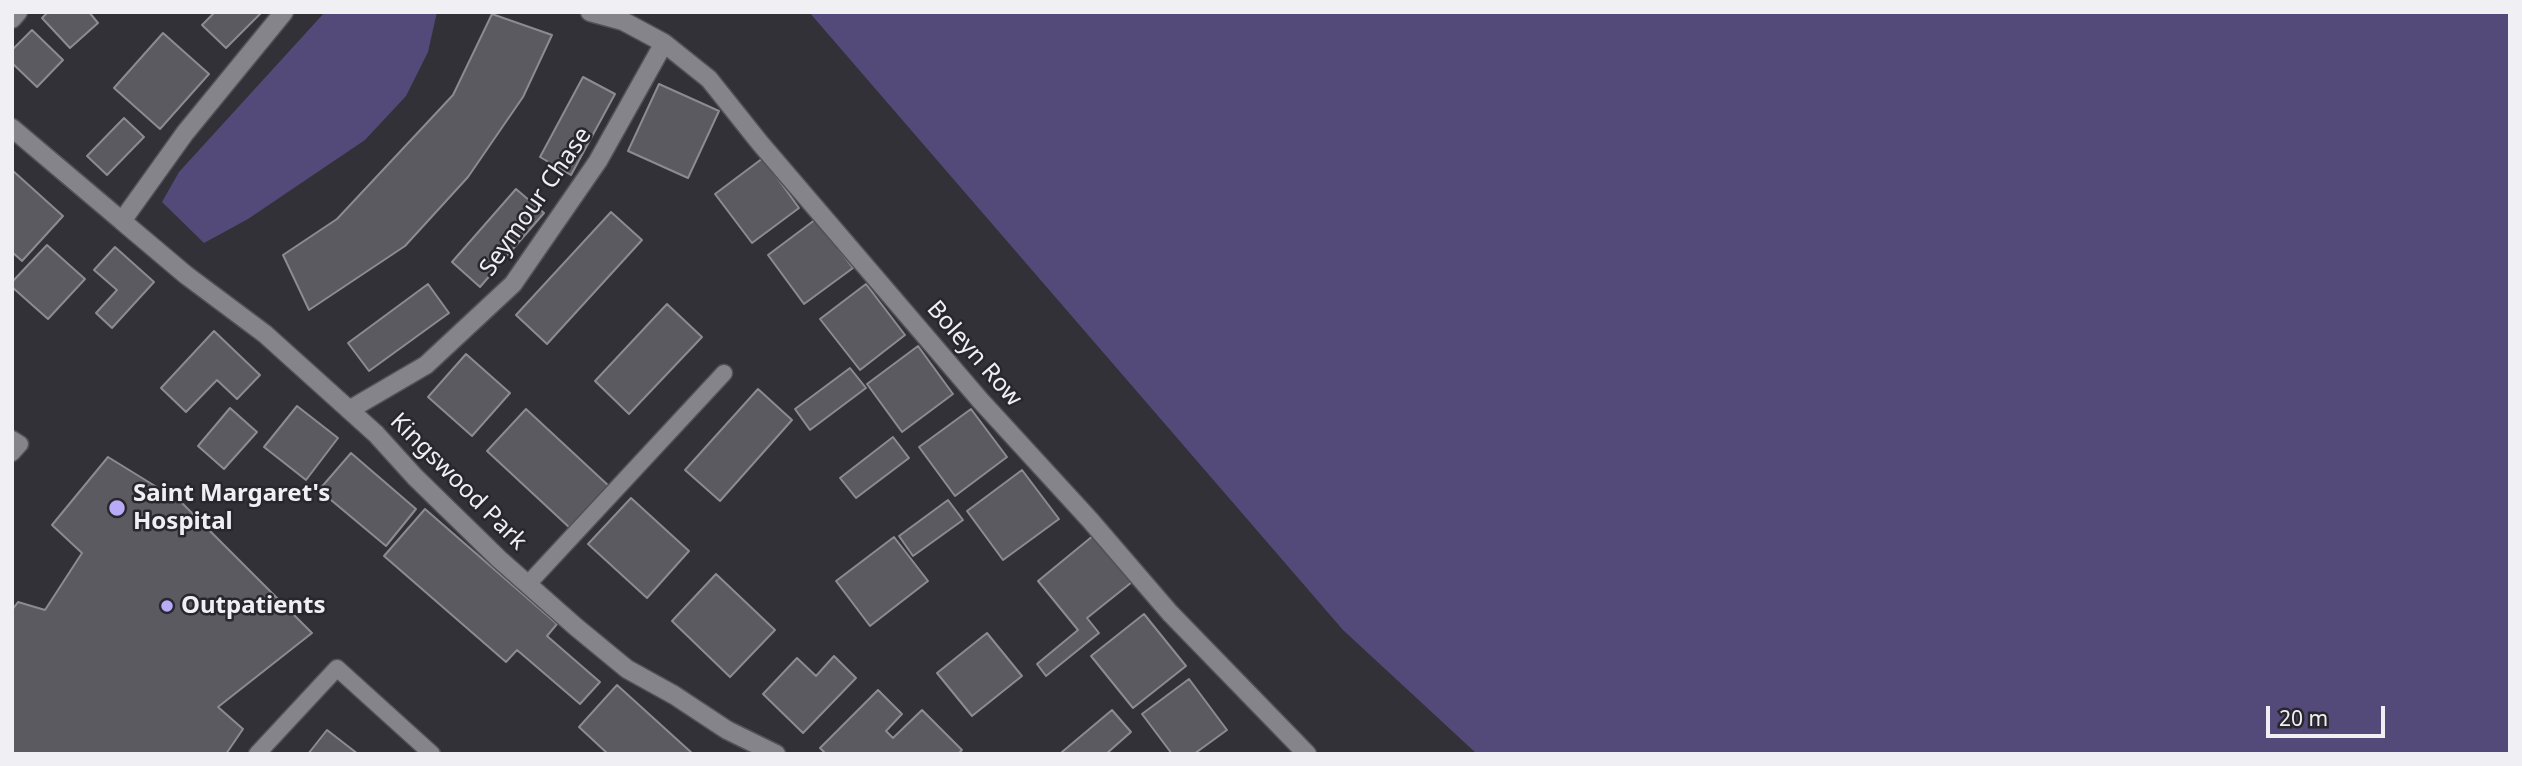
<!DOCTYPE html>
<html>
<head>
<meta charset="utf-8">
<style>
	body { margin:0 }
	#map { position:relative; width:2522px; height:766px; overflow:hidden; background:#323137; font-family:"Noto Sans",sans-serif }
	canvas { display:block }
	.frame { position:absolute; inset:0; border:14px solid #f0eff3; pointer-events:none }
	.scale { position:absolute; left:2266px; top:706px; width:119px; height:32px; box-sizing:border-box; border:4px solid #f0eff3; border-top:0; padding-left:9px; font-size:21px; line-height:24px; white-space:nowrap; color:#f0eff3; -webkit-text-stroke:5px #28272d; paint-order:stroke }
</style>
</head>
<body>
<div id="map">
<canvas width="2522" height="766"></canvas>
<div class="frame"></div>
<div class="scale">20 m</div>
</div>
<script>
const context = document.querySelector('canvas').getContext('2d');
context.lineJoin = 'round';
function paint(path, color) {
  context.fillStyle = color;
  context.fill(path, 'evenodd');
}
function strokePath(path, color, width, dash) {
  context.strokeStyle = color;
  context.lineWidth = width;
  context.lineCap = dash ? 'butt' : 'round';
  context.setLineDash(dash || []);
  context.stroke(path);
}
function write(font, color, halo, rows, align = 'center') {
  context.font = font + ' "Noto Sans",sans-serif';
  context.lineWidth = 5;
  context.setLineDash([]);
  context.textBaseline = 'middle';
  context.strokeStyle = halo;
  context.fillStyle = color;
  for (const [text, x, y, turn = 0] of rows) {
    context.save();
    context.translate(x, y);
    context.rotate((+turn || 0) * Math.PI / 180);
    context.textAlign = isNaN(turn) ? turn : align;
    if (halo) context.strokeText(text, 0, 0);
    context.fillText(text, 0, 0);
    context.restore();
  }
}
const green = new Path2D(`
	M325 12H437L428 52 406 96 365 140 248 219 204 243 162 202 179 172Z
	M809 12H2510V754H1477L1343 630Z`);
const building = new Path2D(`
	M48 12H89L98 23 70 48 42 18Z
	M215 12H262L226 48 202 25Z
	M492 14 552 35 523 97 468 177 405 246 309 310 283 255 337 219 453 95Z
	M32 30 63 60 37 87 12 63V50Z
	M163 33 209 74 160 129 114 88Z
	M583 77 615 94 571 175 540 157Z
	M659 84 719 111 688 178 628 151Z
	M124 118 144 137 107 175 87 156Z
	M763 158 799 208 752 243 715 194Z
	M12 170 63 216 22 261 12 252Z
	M516 189 544 213 480 287 452 262Z
	M611 212 642 240 547 344 516 315Z
	M816 219 853 268 804 304 768 255Z
	M47 245 85 279 48 319 12 287V282Z
	M115 247 154 282 112 328 96 313 117 290 94 270Z
	M428 284 449 313 369 371 348 343Z
	M866 284 905 335 860 370 820 319Z
	M667 304 702 337 629 414 595 381Z
	M214 331 260 375 237 399 217 380 186 412 161 388Z
	M918 346 953 394 902 432 867 384Z
	M466 354 510 393 472 436 428 397Z
	M850 368 866 388 810 430 795 409Z
	M758 389 792 420 720 501 685 470Z
	M297 406 338 438 306 480 264 447Z
	M230 408 257 432 224 469 198 446Z
	M526 409 610 487 571 529 487 451Z
	M971 409 1007 457 955 496 919 447Z
	M893 437 909 458 856 498 840 478Z
	M351 453 416 509 386 546 319 490Z
	M108 457 181 502 312 633 218 707 243 729 226 754H12V610L18 602 45 610 82 553 52 525Z
	M1022 470 1059 519 1003 560 967 511Z
	M631 498 689 551 647 598 588 544Z
	M948 500 963 520 913 556 899 536Z
	M425 509 557 624 547 636 600 682 580 704 517 650 506 662 384 556Z
	M1094 535 1132 582 1087 618 1099 633 1046 676 1037 664 1078 630 1038 581Z
	M894 537 928 581 870 626 836 581Z
	M716 574 775 630 730 677 672 621Z
	M1144 614 1186 666 1133 708 1091 656Z
	M987 633 1022 676 972 716 937 673Z
	M834 656 856 678 803 733 763 694 797 658 816 676Z
	M1189 679 1227 730 1194 754H1172L1142 714Z
	M617 685 693 754H608L579 727Z
	M878 690 902 714 886 731 893 738 922 710 962 750 958 754H826L820 748Z
	M1112 710 1131 732 1106 754H1064L1062 752Z
	M327 730 358 754H308Z`);
const service = new Path2D(`
	M12 439 20 444 12 453
	M528 584 724 373
	M257 754 337 668 432 754`);
const minor = new Path2D(`
	M284 12 185 133 122 221 186 275 265 334 376 434 415 477 499 559 576 627 627 669 674 695 727 730 776 754
	M590 12 623 21 664 43 709 79 760 143 980 400 1090 520 1170 613 1307 754
	M12 19 18 12
	M12 128 122 221
	M349 410 426 365 513 284 598 161 664 43`);
const markers = [
	[117,508,9,"#b9abf7"],
	[167,606,7,"#b9abf7"]
];
const streetNames = [
	["Seymour Chase",536,202,-55],
	["Boleyn Row",974,354,49],
	["Kingswood Park",458,482,45]
];
const poiNames = [
	["Saint Margaret's",133,494],
	["Hospital",133,522],
	["Outpatients",181,606]
];
paint(green, '#544a79');
paint(building, '#5b5a61');
strokePath(building, '#8b8b92', 2);
strokePath(service, '#525155', 19);
strokePath(minor, '#525155', 21);
strokePath(service, '#85848b', 16);
strokePath(minor, '#85848b', 18);
for (const [x, y, r, color] of markers) {
  const dot = new Path2D();
  dot.arc(x, y, r, 0, 2 * Math.PI);
  context.fillStyle = color;
  context.fill(dot);
  strokePath(dot, '#28272d', 2.5);
}
write('24px', '#f0eff3', '#28272d', streetNames);
write('bold 24px', '#f0eff3', '#28272d', poiNames, 'left');
</script>
</body>
</html>
